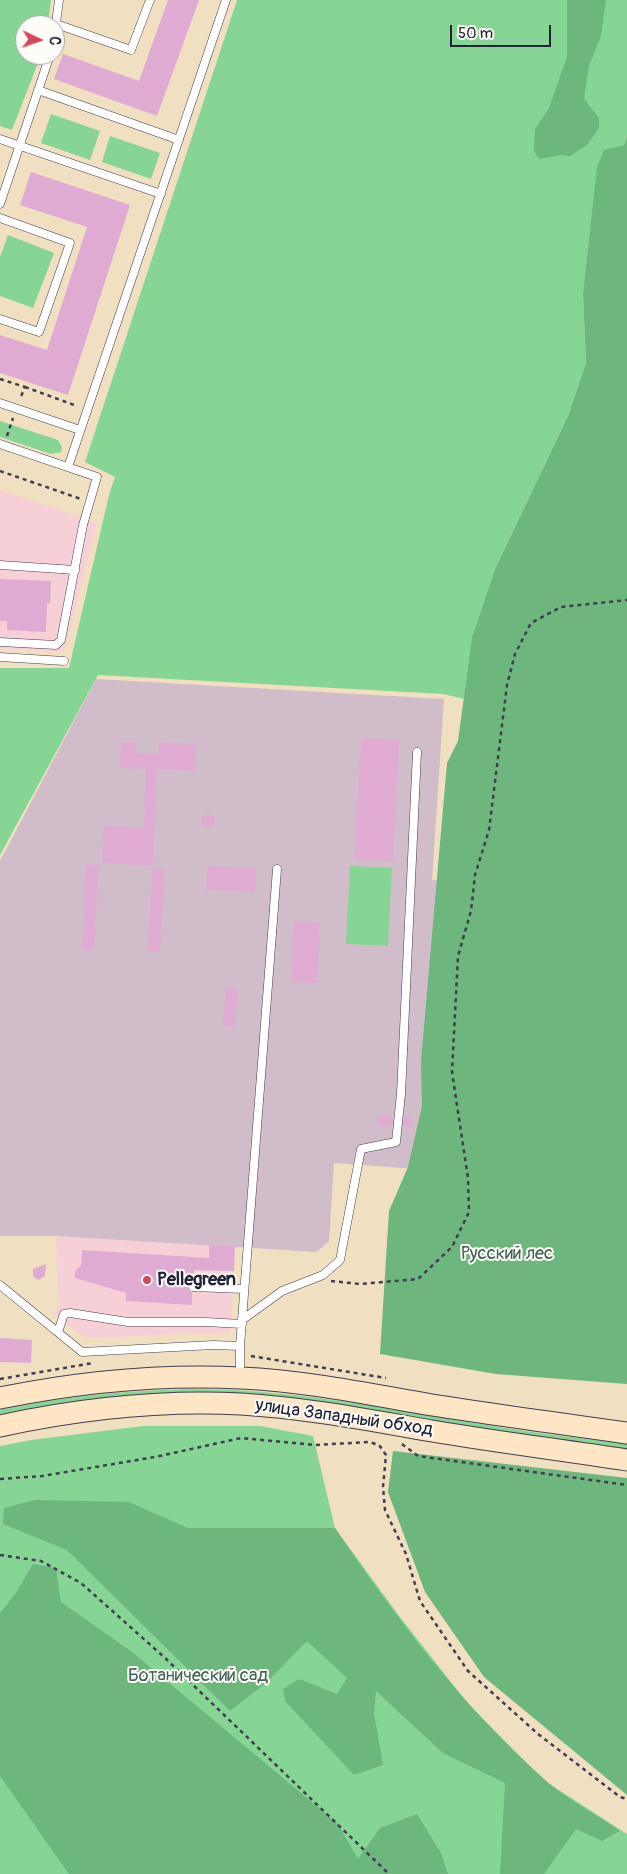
<!DOCTYPE html>
<html>
<head>
<meta charset="utf-8">
<style>
	body { margin:0 }
	#map { position:relative; width:627px; height:1874px; overflow:hidden; background:#f1dfc1; font-family:Pangolin,sans-serif }
	canvas { display:block }
	.north { position:absolute; left:15px; top:15px; width:50px; height:50px; box-sizing:border-box; background:#fdfcf7; border:1px solid #a5a5ac; border-radius:50%; rotate:93deg; font-size:14px; font-weight:700; line-height:20px; text-align:center; color:#22223b }
	.north::after { content:''; display:block; margin:auto; width:18px; height:22px; background:#d1495b; clip-path:polygon(50% 0,100% 100%,50% 72%,0 100%) }
	.scale { position:absolute; left:450px; top:25px; width:101px; height:22px; box-sizing:border-box; border:2px solid #22223b; border-top:0; padding-left:6px; font-size:15px; line-height:18px; white-space:nowrap; color:#22223b; -webkit-text-stroke:4px #fdfcf7; paint-order:stroke }
</style>
</head>
<body>
<div id="map">
<canvas width="627" height="1874"></canvas>
<div class="north">С</div>
<div class="scale">50 m</div>
</div>
<script>
const context = document.querySelector('canvas').getContext('2d');
context.lineJoin = 'round';
function paint(path, color) {
  context.fillStyle = color;
  context.fill(path, 'evenodd');
}
function strokePath(path, color, width, dash) {
  context.strokeStyle = color;
  context.lineWidth = width;
  context.lineCap = dash ? 'butt' : 'round';
  context.setLineDash(dash || []);
  context.stroke(path);
}
function write(font, color, halo, rows, align = 'center') {
  context.font = font + ' Pangolin,sans-serif';
  context.lineWidth = 4;
  context.setLineDash([]);
  context.textBaseline = 'middle';
  context.strokeStyle = halo;
  context.fillStyle = color;
  for (const [text, x, y, turn = 0] of rows) {
    context.save();
    context.translate(x, y);
    context.rotate((+turn || 0) * Math.PI / 180);
    context.textAlign = isNaN(turn) ? turn : align;
    if (halo) context.strokeText(text, 0, 0);
    context.fillText(text, 0, 0);
    context.restore();
  }
}
const built = new Path2D(`
	M0 490 97 523 64 652 0 648Z
	M56 1236 235 1246 231 1332 86 1338 52 1314 59 1306Z`);
const industrial = new Path2D(`
	M96 679 444 699 432 880 444 881 417 1169 334 1163 329 1241 317 1252 56 1236H0V861Z`);
const green = new Path2D(`
	M0 0H51L48 25H25V55H41L12 130 0 126Z
	M237 0H627V136L591 237 583 294 586 363 568 416 495 569 472 637 464 699 443 694 98 675 0 855V668H69L109 495 115 477 85 462Z
	M51 114 100 131 90 160 41 143Z
	M110 136 160 153 151 179 102 162Z
	M8 235 54 253 33 308 0 296V257Z
	M0 421 58 440 62 447 61 452 51 454 0 437Z
	M350 866 392 868 388 946 346 944Z
	M189 1389C293 1389 385 1408 487 1425 534 1433 580 1438 627 1444V1451L335 1405 0 1417V1410C66 1396 121 1391 189 1389Z
	M143 1426H260L313 1436 335 1528 400 1617 469 1705 545 1781 627 1834V1874H0V1446L31 1440Z`);
const forest = new Path2D(`
	M567 0H606L601 36 589 66 584 99 599 118V128L588 144 570 156 560 155 539 159 534 151 535 129 549 108 567 57Z
	M627 136V1384L496 1374 380 1354 389 1211 408 1167 422 1106 421 1061 447 763 458 741 472 637 495 569 568 416 586 363 583 294 597 167 604 150 624 145Z
	M393 1451 627 1478V1795L484 1677 425 1592 388 1492Z
	M35 1500 129 1502 188 1528H335C396 1618 463 1707 544 1779 566 1799 595 1813 620 1831L602 1841 576 1829 544 1874H500L505 1783 443 1753 376 1691 374 1713 383 1765 354 1775 285 1701 283 1689 299 1679 337 1694 347 1678 307 1641 266 1683 230 1711 67 1550 3 1524 4 1508Z
	M33 1564 56 1568 61 1602 132 1652 338 1824 358 1859 380 1828 417 1814 441 1853 448 1874H69L0 1776V1613L16 1593Z`);
const building = new Path2D(`
	M168 0H199L157 116 54 79 63 54 139 81Z
	M31 172 130 205 68 395 0 373V335L47 350 87 227 20 205Z
	M0 579 51 581 50 604 47 603 46 632 7 630V621H0Z
	M361 738 399 740 393 861 354 859Z
	M121 742H135V753L158 754 159 742 196 744 195 771 157 769 153 866 102 863 104 826 144 828 146 769 119 768Z
	M201 821a7 7 0 1 1 14 0a7 7 0 1 1-14 0Z
	M86 864 99 865 94 950 82 949Z
	M207 866 256 868 255 892 206 890Z
	M152 868 165 869 160 952 148 951Z
	M294 921 320 923 317 983 291 982Z
	M226 988 238 989 235 1027 223 1026Z
	M379 1115 393 1117 392 1127 378 1125Z
	M404 1118H412L411 1128 403 1127Z
	M209 1245 235 1246 234 1271 194 1270 193 1281 187 1286 192 1293V1305L126 1301V1293L75 1278V1271L81 1265 82 1250 209 1258Z
	M46 1264 45 1276 39 1280 33 1277V1269Z
	M0 1338 32 1340 31 1363 0 1362Z`);
const path = new Path2D(`
	M0 379 25 387 20 399
	M25 387 77 406
	M7 436 13 418
	M0 471 81 499
	M331 1281 360 1284 418 1279 452 1247 469 1212 468 1178 452 1072 458 956 471 911 475 875 489 830 507 685 515 654 531 623 561 607 627 600
	M251 1356 386 1378
	M0 1379 93 1363
	M402 1444 418 1456 627 1485
	M0 1479 42 1476 155 1457 241 1438 315 1445 369 1442 379 1445 386 1455 383 1487 385 1510 406 1554 420 1601 468 1671 538 1734 620 1797 627 1799
	M0 1555 41 1561 81 1583 164 1657 389 1874`);
const service = new Path2D(`
	M56 24 131 50 150 0
	M55 31 59 0
	M38 90 179 140
	M0 139 161 194
	M0 204 50 55
	M0 218 70 243 39 332 0 319
	M0 403 80 430
	M0 444 97 477 83 525 61 640 56 645 0 642
	M68 467 226 0
	M0 565 75 570
	M0 657 64 661
	M0 1285 82 1352 213 1345 240 1346V1376
	M193 1287 244 1289
	M242 1320 282 1291 323 1275 340 1260 361 1149 396 1142 401 1094 417 752
	M58 1332 64 1314 70 1313 128 1322H206L242 1324
	M240 1346 277 869`);
const secondary = new Path2D(`
	M0 1398C79 1382 160 1374 241 1378 306 1381 368 1394 432 1405 497 1415 562 1424 627 1433
	M0 1426C78 1409 160 1400 241 1404 306 1408 368 1420 432 1431 497 1442 562 1450 627 1460`);
const markers = [
	[147,1280,5,"#d1495b"]
];
const parkNames = [
	["Русский лес",507,1254],
	["Ботанический сад",198,1676]
];
const poiNames = [
	["Pellegreen",157,1280]
];
const streetNames = [
	["улица Западный обход",344,1418,8]
];
paint(built, '#f6cfd7');
paint(industrial, '#d1bdc9');
paint(green, '#87d594');
paint(forest, '#6db67e');
paint(building, '#e0abd3');
strokePath(service, '#413e4f', 9);
strokePath(secondary, '#413e4f', 23);
strokePath(path, '#413e4f', 2.5, [4, 4]);
strokePath(service, '#fff', 8);
strokePath(secondary, '#fde5c5', 21);
for (const [x, y, r, color] of markers) {
  const dot = new Path2D();
  dot.arc(x, y, r, 0, 2 * Math.PI);
  context.fillStyle = color;
  context.fill(dot);
  strokePath(dot, '#fdfcf7', 2);
}
write('18px', '#45615a', '#fdfcf7', parkNames);
write('bold 18px', '#22223b', '#fdfcf7', poiNames, 'left');
write('18px', '#22223b', '#fdfcf7', streetNames);
</script>
</body>
</html>
